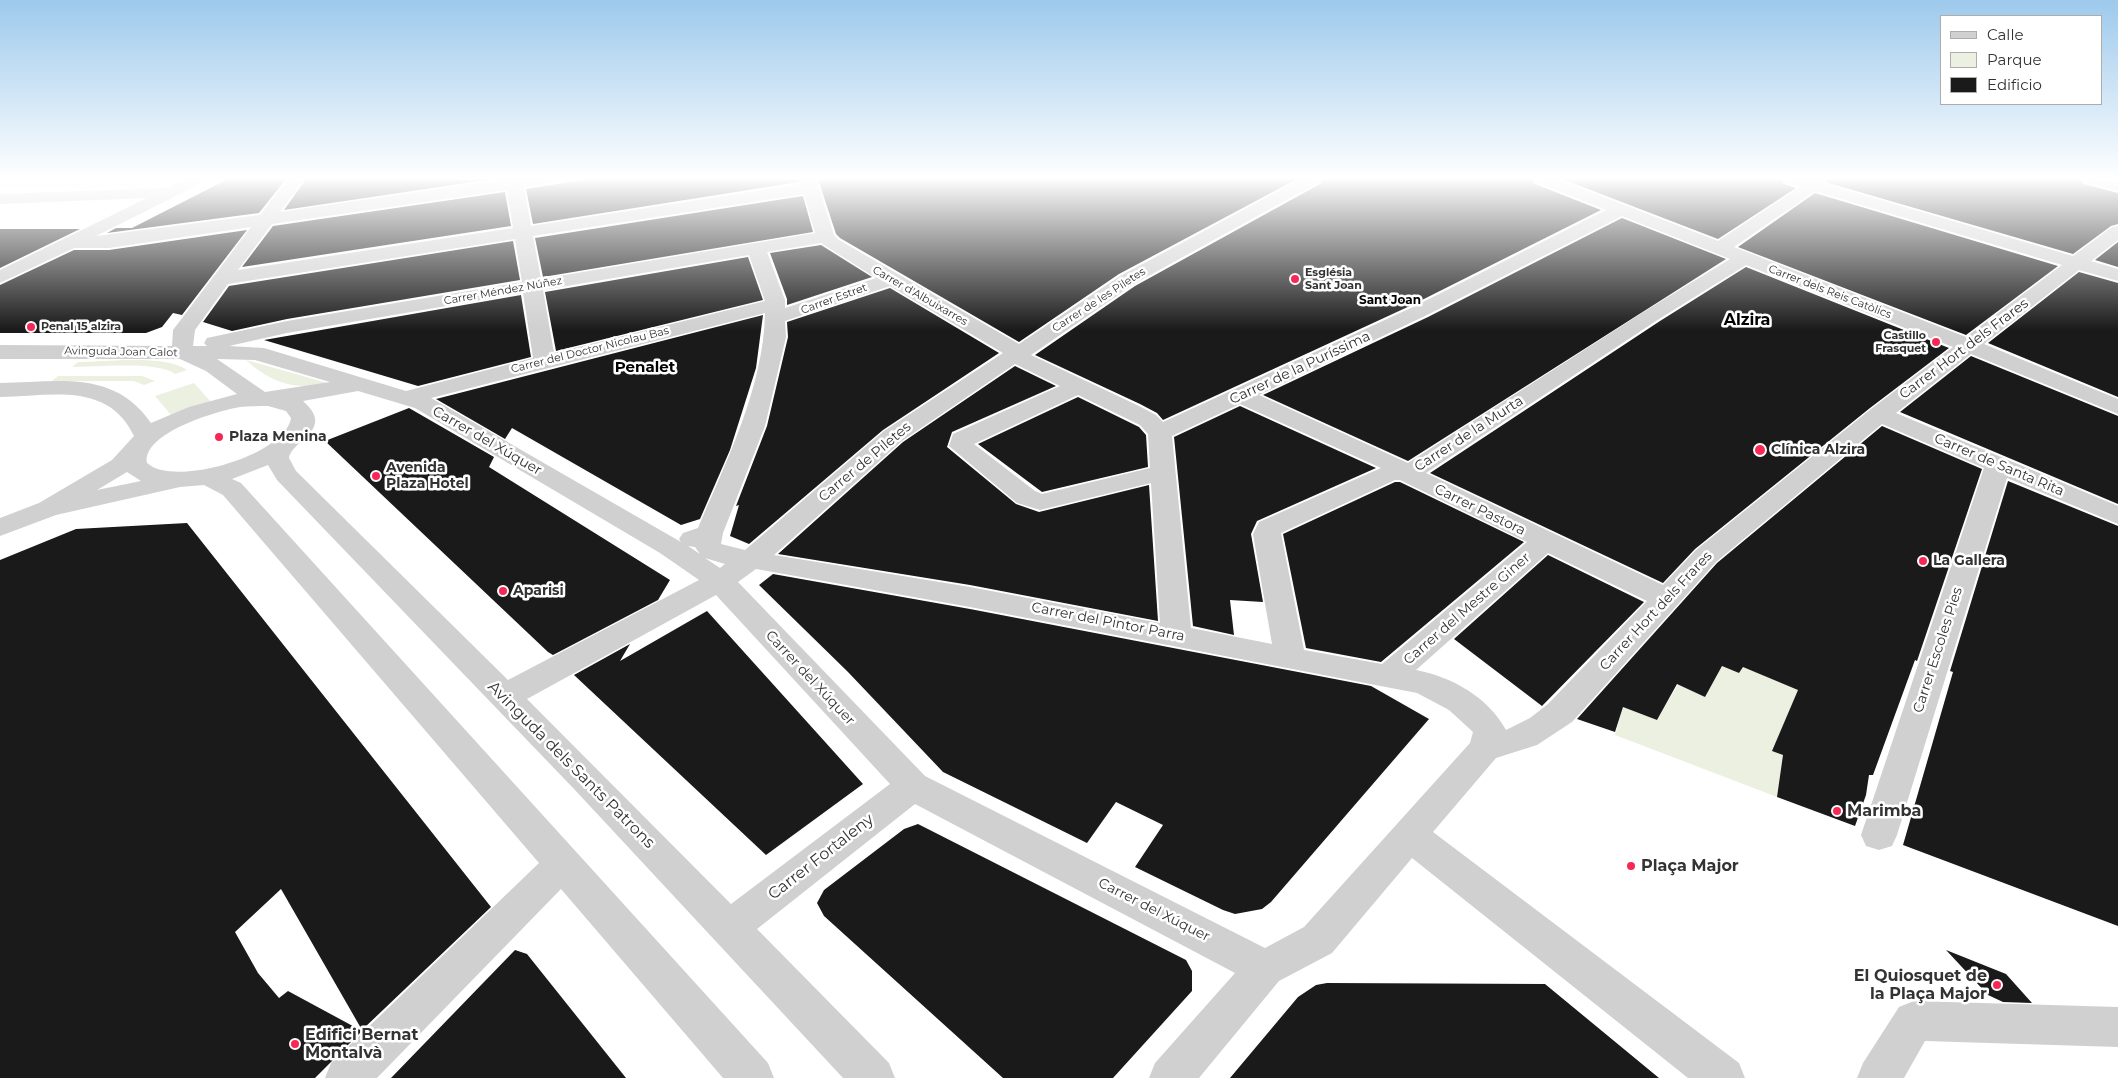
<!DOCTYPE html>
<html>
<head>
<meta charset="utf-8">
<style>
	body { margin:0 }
	#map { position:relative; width:2118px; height:1078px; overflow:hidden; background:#fff; font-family:Montserrat,sans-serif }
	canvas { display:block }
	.legend { position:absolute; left:1940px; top:15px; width:162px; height:90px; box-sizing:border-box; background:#fff; border:1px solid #adadad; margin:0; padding:6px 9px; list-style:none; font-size:15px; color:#333 }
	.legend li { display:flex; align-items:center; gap:10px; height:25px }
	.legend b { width:25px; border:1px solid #adadad }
</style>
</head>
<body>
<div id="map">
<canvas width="2118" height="1078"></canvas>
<ul class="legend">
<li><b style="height:6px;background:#d0d0d0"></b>Calle</li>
<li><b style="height:14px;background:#ebf0e0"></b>Parque</li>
<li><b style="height:14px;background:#1a1a1a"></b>Edificio</li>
</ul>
</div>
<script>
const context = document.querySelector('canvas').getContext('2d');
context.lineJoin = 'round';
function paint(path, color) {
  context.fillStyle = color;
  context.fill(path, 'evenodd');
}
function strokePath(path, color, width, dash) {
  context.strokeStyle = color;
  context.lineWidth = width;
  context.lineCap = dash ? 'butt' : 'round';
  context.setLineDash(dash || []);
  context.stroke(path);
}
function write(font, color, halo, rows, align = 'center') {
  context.font = font + ' Montserrat,sans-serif';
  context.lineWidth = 5;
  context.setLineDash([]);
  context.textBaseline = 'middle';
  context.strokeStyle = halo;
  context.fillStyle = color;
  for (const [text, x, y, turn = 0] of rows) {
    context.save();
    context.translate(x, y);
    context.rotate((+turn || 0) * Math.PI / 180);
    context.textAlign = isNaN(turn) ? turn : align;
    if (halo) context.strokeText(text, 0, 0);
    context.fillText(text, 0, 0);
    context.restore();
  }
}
const green = new Path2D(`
	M4 179H164L136 186 0 187V181Z
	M246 360 331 384C296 390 272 384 246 360Z
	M78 362C107 362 164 354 187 370L175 374C158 361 96 367 72 367Z
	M58 376H142L155 381 144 385 134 381H52Z
	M194 383 211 402 171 415 155 396Z
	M1722 666 1739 673 1743 667 1779 682 1788 668 1804 675 1773 751 1783 755 1777 797 1615 735 1623 707 1657 720 1680 681 1705 697Z`);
const building = new Path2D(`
	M234 179H286L259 213 107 233 116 228H132L226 180Z
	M306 179H493L284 210Z
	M588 179H798L799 182 533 224 526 189Z
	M818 179H1297L1119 274 1019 342 840 238 836 234Z
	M1323 179H1532L1535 184 1601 210 1412 305 1163 420 1157 413 1140 404 1035 355 1135 286 1320 184Z
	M1562 179H1781L1784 184 1796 188 1718 239Z
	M1827 179H2080L2084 184 2118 193V224L2111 226 2073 254 1825 182Z
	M505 192 511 226 242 267 273 226Z
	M1815 193 2058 266 1966 335 1738 247Z
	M803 196 813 232 543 277 535 238Z
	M1622 218 1726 259 1408 461 1263 395 1428 317Z
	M0 229H80L0 268Z
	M247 230 182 315 173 313 162 327 146 333H0V285L74 250H109Z
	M513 241 520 280 287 319 232 331 203 322 229 286Z
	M2118 242V267L2095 260Z
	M821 245 872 277 787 305V299L770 253Z
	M748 257 763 300 556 351 545 292Z
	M1746 267 1949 348 1870 408 1695 549 1663 583 1430 473 1660 321Z
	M2079 272 2118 283V397L1988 343Z
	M890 288 999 353 883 430 749 544 730 536 739 505 736 506 767 426 788 337 787 322Z
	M521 295 531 357 418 386 264 340Z
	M763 315 756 368 730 450 700 519 681 525 512 428 505 439 436 399Z
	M1971 356 2118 416V504L1900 412Z
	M1015 366 1056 386 952 432 947 447 1016 504 1039 512 1149 485 1158 621 970 585 778 554 903 442Z
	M1078 397 1139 427 1146 435 1148 467 1042 492 978 444Z
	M1240 406 1376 468 1257 521 1251 534 1263 602 1230 600 1234 635 1193 626 1174 437Z
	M409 408 494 457 489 467 670 580 658 600 553 655 548 652 325 441Z
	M1882 426 1982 469 1917 661 1915 660 1873 775H1869L1866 795 1855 826 1777 797 1783 755 1772 751 1798 690 1743 667 1739 673 1722 666 1705 697 1677 684 1657 720 1623 707 1615 732 1577 719 1717 563Z
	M2008 481 2118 526V926L1903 845 1953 672 1950 671Z
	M1395 482H1400L1524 542 1381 662 1306 648 1283 534Z
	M187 523 491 907 362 1030 281 889 235 932 258 973 279 998 288 991 362 1031 315 1078H0V560L76 529Z
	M1548 555 1644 602 1542 706 1454 639Z
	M773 574 970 609 1371 686 1429 719 1271 902 1262 909 1235 914 1223 910 1135 867 1163 825 1116 802 1087 843 943 772 848 672 759 585Z
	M707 611 863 784 766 855 574 675 630 644 620 661Z
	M918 824 1186 960 1192 971V991L1113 1078H1003L824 916 817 903 824 890 904 829Z
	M515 950 527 954 626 1078H391Z
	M1946 950 2006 974 2032 1003 2003 1002 1988 995Z
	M1327 983 1545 984 1659 1078H1230L1298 997 1316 985Z`);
const minor = new Path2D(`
	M185 179H206L204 182 96 236 260 215 288 179H304L280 212 506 179H556L554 182 524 187 531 226 801 184 800 179H816L834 235 839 240 1019 344 1120 276 1301 179H1321L1319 182 1134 284 1031 355 1139 406 1156 415 1163 422 1413 307 1606 210 1536 182 1534 179H1557L1718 241 1800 187 1785 182 1783 179H1825L1822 183 2073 256 2112 227 2118 226V240L2091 261 2118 269V281L2079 270 1984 344 2118 399V414L1971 354 1896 413 2118 506V524L2007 478 1897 835 1892 846 1879 850 1866 846 1861 835 1984 468 1882 424 1716 562 1572 722 1537 745 1496 758 1433 832 1739 1063 1745 1078H1688L1412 858 1332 953 1279 981 1199 1078H1149L1155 1063 1235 973 915 804 757 929 889 1063 895 1078H843L575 790 277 480 268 465 232 479 241 483 768 1063 774 1078H723L561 889 377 1078H325L331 1063 539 863 223 495 204 485 180 487 56 515 0 536V518L39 503 112 460 134 436C108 381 51 396 0 397V383C58 382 114 369 151 423L189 407 237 394 206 371 180 359H0V345L172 346 173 330 251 227 109 248H74L0 283V270L147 198 0 204V194L167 188ZM507 190 513 228 238 270 272 224ZM1815 191 2062 265 1966 337 1734 247ZM804 194 815 233 541 279 533 236ZM1622 216 1730 259 1645 311 1408 463 1259 395 1427 315ZM515 239 522 282 287 321 207 338 204 343 207 346H193L195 330 228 284ZM821 243 876 278 785 308V300L767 252ZM749 255 765 301 554 353 543 290ZM1746 265 1953 347 1871 409 1696 550 1663 585 1426 473 1659 319ZM890 286 1003 353 884 431 745 550 721 544 723 533 765 426 786 337 785 321ZM523 293 533 358 406 391 264 348 229 346 287 333ZM765 313C764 386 726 462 698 528L683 533 679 539 681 542 431 398ZM217 359 255 360 330 382 265 392ZM1015 364 1060 386 953 434 949 446 1017 503 1040 510 1151 483 1160 623 970 587 774 555 902 441ZM358 391 415 408 660 553 699 580 508 680 296 471 289 458C292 440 336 430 303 401ZM1078 395 1140 425 1148 434 1150 468 1042 494 1035 491 974 444ZM1240 404 1381 468 1259 522 1253 534 1272 644 1191 628 1172 436ZM268 406 286 411 291 418C286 455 174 488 147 463 142 433 217 411 240 407 249 406 259 406 268 406ZM127 472 141 481 97 490ZM1395 480H1400L1527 542 1382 664 1304 650 1281 533ZM688 546 695 547 700 554ZM1548 553 1647 601 1548 704 1530 718 1506 730C1488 697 1452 677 1416 670ZM705 558 725 564 720 568ZM756 569 970 607 1417 693 1449 710 1473 732 1470 743 1304 927 1265 948 925 776 738 582ZM716 595 890 784 731 904 527 699Z
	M2082 179 2118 181V191L2084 182Z
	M1914 1001 2118 1007V1047L1925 1041 1904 1078H1857L1863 1063 1899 1007Z`);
const markers = [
	[1295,279,5,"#f62855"],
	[31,327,5,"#f62855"],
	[1936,342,5,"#f62855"],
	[219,437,5,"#f62855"],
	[1760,450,6,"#f62855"],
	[376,476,5,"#f62855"],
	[1923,561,5,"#f62855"],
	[503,591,5,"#f62855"],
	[1837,811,5,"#f62855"],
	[1631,866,5,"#f62855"],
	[1997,985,5,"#f62855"],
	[295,1044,5,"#f62855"]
];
const farPoinames = [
	["Església",1305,273],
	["Sant Joan",1305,286],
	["Penal 15 alzira",41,327],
	["Castillo",1926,336,"right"],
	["Frasquet",1926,349,"right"]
];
const farStreetnames = [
	["Carrer Méndez Núñez",503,291,-10],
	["Carrer dels Reis Catòlics",1830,292,21],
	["Carrer d'Albuixarres",920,296,30],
	["Carrer Estret",834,299,-20],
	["Carrer de les Piletes",1099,300,-33],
	["Carrer del Doctor Nicolau Bas",590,350,-14],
	["Avinguda Joan Calot",121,352,1]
];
const farNeighbourhoodnames = [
	["Sant Joan",1390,300]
];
const streetNames = [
	["Carrer Hort dels Frares",1964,349,-37],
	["Carrer de la Puríssima",1300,368,-25],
	["Carrer de la Murta",1469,434,-33],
	["Carrer del Xúquer",487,441,30],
	["Carrer de Piletes",865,462,-40],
	["Carrer de Santa Rita",1999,465,23],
	["Carrer Pastora",1480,510,26],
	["Carrer del Mestre Giner",1467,609,-41],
	["Carrer Hort dels Frares",1656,611,-47],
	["Carrer del Pintor Parra",1108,622,11],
	["Carrer Escoles Pies",1938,650,-72],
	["Carrer del Xúquer",810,678,47],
	["Carrer del Xúquer",1154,910,27]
];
const poiNames = [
	["Plaza Menina",229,437],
	["Clínica Alzira",1771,450],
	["Avenida",386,468],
	["Plaza Hotel",386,484],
	["La Gallera",1933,561],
	["Aparisi",513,591]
];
const neighbourhoodNames = [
	["Penalet",645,368]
];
const farDistrictnames = [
	["Alzira",1747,320]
];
const nearStreetnames = [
	["Avinguda dels Sants Patrons",571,765,45],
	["Carrer Fortaleny",821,857,-38]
];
const nearPoinames = [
	["Marimba",1847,811],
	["Plaça Major",1641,866],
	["El Quiosquet de",1987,976,"right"],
	["la Plaça Major",1987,994,"right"],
	["Edifici Bernat",305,1035],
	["Montalvà",305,1053]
];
paint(green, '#ebf0e0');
paint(building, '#1a1a1a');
paint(minor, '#d0d0d0');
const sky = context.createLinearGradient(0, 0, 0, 330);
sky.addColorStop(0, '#9dc9ec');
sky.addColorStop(0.54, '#fff');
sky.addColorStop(1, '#ffffff00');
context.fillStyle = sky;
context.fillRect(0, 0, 2118, 330);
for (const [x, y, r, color] of markers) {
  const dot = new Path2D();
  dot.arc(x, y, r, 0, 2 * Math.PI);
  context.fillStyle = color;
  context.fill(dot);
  strokePath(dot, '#fff', 2);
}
write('bold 11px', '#333', '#fff', farPoinames, 'left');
write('11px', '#333', '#fff', farStreetnames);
write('bold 12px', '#000', '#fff', farNeighbourhoodnames);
write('14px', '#333', '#fff', streetNames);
write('bold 14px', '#333', '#fff', poiNames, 'left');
write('bold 15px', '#000', '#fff', neighbourhoodNames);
write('bold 16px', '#000', '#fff', farDistrictnames);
write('16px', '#333', '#fff', nearStreetnames);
write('bold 16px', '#333', '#fff', nearPoinames, 'left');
</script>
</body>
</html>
